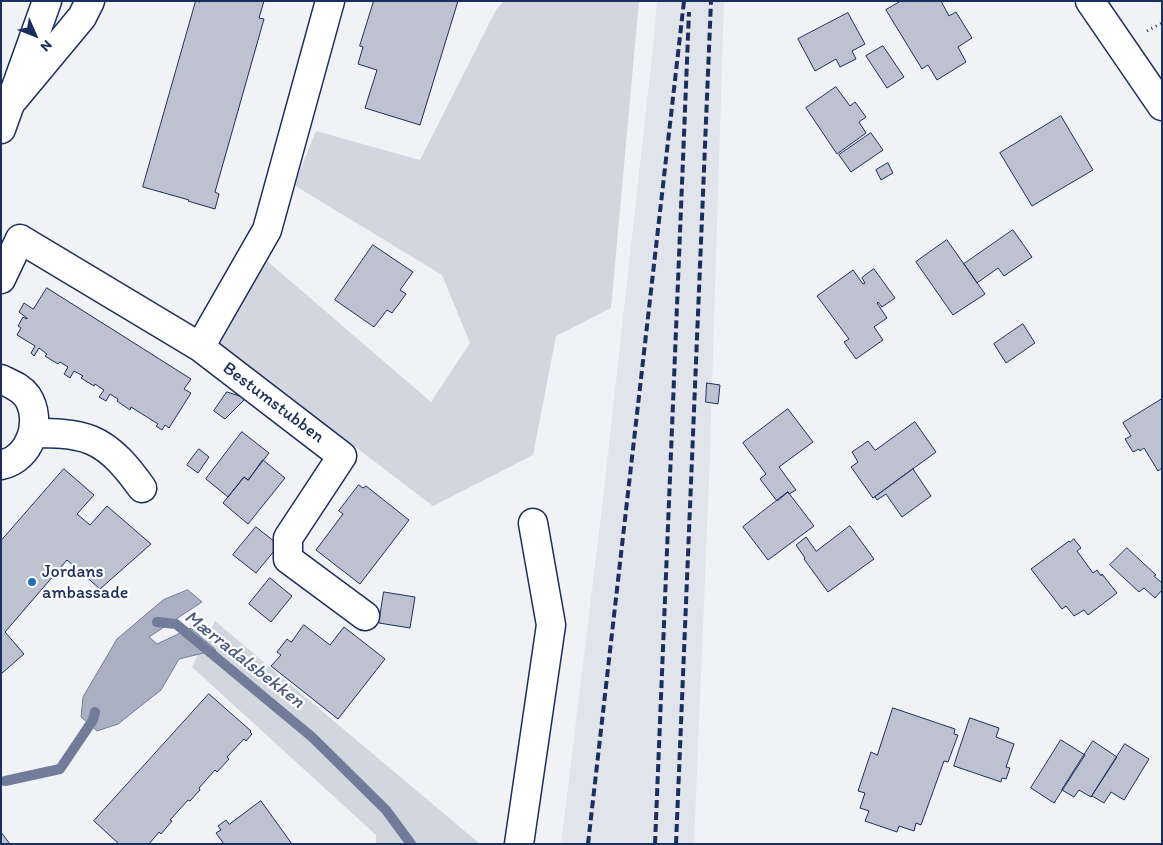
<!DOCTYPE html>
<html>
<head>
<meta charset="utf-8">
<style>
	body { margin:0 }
	#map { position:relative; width:1163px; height:845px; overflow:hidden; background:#f1f2f5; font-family:Itim,sans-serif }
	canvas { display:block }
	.frame { position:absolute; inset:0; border:2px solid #1b2f5e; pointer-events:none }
	.north { position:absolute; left:10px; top:10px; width:50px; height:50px; -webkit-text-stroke:4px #fff; paint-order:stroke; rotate:134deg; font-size:14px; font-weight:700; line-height:20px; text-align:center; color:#1b2f5e }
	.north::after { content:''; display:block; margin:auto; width:18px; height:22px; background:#1b2f5e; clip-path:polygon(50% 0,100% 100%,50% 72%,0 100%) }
</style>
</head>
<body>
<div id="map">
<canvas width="1163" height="845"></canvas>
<div class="frame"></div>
<div class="north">N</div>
</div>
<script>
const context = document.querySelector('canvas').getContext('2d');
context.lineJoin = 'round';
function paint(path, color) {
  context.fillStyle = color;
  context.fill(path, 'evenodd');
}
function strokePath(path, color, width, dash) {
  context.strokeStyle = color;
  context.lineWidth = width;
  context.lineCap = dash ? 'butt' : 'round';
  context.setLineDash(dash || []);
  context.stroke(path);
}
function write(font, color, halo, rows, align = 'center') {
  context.font = font + ' Itim,sans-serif';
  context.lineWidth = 4.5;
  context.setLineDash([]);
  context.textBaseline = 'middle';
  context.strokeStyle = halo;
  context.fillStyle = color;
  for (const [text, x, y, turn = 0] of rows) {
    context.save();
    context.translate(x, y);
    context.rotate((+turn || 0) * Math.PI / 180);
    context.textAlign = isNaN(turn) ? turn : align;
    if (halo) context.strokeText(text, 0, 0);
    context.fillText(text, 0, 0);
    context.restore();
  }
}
const built = new Path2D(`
	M657 1H724L709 482 694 844H561L602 508 653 48Z`);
const green = new Path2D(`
	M504 1H639L611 308 556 336 533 455 433 506 220 344 266 260 431 402 470 343 442 275 294 185 316 131 420 160 496 10Z
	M215 621 480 844H376V835L192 667Z`);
const water = new Path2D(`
	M188 590 202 602 149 637 157 644 191 628 216 650 179 659 161 690 118 724 97 731 81 717 83 697 117 639 163 600Z`);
const stream = new Path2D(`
	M157 622 176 624 312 737 386 810 411 844
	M5 781 60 769 93 720 95 712`);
const building = new Path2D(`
	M196 1 200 2 201 1H264L259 18 264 19 215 192 219 194 215 209 188 201 189 200 143 187Z
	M374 1H458L420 125 365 108 377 70 358 64 363 47 360 46Z
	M901 1H941L949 16 956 12 972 38 958 47 966 62 937 80 928 65 922 69 886 10Z
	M848 13 865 44 852 51 856 59 840 67 836 59 815 71 798 39Z
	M883 46 904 77 887 88 866 56Z
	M836 87 850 106 855 102 866 117 859 122 866 133 837 154 806 108Z
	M1061 116 1093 170 1032 206 1000 153Z
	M871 133 883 150 851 172 839 155Z
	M888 163 893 173 881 180 876 170Z
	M1013 230 1032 257 1004 276 998 268 977 283 964 264Z
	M947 240 985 294 953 315 916 262Z
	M373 245 413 272 400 290 406 294 392 313 387 310 374 327 335 300Z
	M874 269 895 298 882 307 878 302 877 303 887 318 874 327 883 340 856 359 844 342 849 339 817 296 853 270 863 284 865 283 862 278Z
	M47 288 191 379 184 389 191 393 169 428 165 425 162 430 156 426 158 424 131 407 130 410 117 401 118 399 110 394 106 401 99 397 104 390 95 384 94 386 81 378 83 376 74 371 70 378 64 374 68 367 60 362 58 364 45 356 47 354 39 348 34 356 31 353 35 346 17 335 21 328 18 326 23 317 27 319V318L19 312 24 303 33 309Z
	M1023 324 1035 343 1006 363 994 344Z
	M707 383 720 385 718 404 706 402Z
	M227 392 246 398 225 419 214 411Z
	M1162 399V468L1158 471 1144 448 1140 451 1139 449 1133 452 1125 439 1131 436 1123 423Z
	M788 409 813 442 779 467 796 490 789 494 788 492 777 501 760 479 766 474 743 443Z
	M915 422 936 452 873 498 851 467 858 462 852 452 868 441 875 450Z
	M242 432 269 453 248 480 244 477 228 497 206 479Z
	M199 449 209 457 198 473 187 465Z
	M263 460 285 478 248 524 223 503 244 477 248 480Z
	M64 469 94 495 77 514 90 525 107 506 151 544 100 589 67 560 5 632 24 654 1 674V541Z
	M913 469 931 496 902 517 886 494 877 500 875 497Z
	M359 485 363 488 366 486 409 520 360 584 316 550 343 514 339 511Z
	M788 492 814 526 768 560 743 527Z
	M850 526 874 559 828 592 804 559 805 558 796 545 806 537 816 551Z
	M256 527 279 545 256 573 233 555Z
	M1074 539 1081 548 1077 551 1093 573 1097 570 1101 576 1102 574 1117 593 1088 615 1084 610 1074 616 1066 606 1062 609 1031 569 1069 541 1070 542Z
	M1127 548 1156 575 1154 576 1162 583V590L1155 598 1144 588 1139 592 1110 565Z
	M270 578 292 596 271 622 249 604Z
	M384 592 415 597 410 628 379 623Z
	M304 625 330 645 344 627 385 659 338 719 271 666 281 655 277 652 287 639 291 642Z
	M209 694 251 731 250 732 252 734 246 741 244 739 227 757 229 759 217 772 215 770 199 788 200 790 190 801 188 800 170 820 172 821 161 834 159 832 149 844H119L94 821Z
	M893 708 955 729 954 734 958 735 948 762 944 761 921 825 916 823 914 831 899 826 897 832 865 821 869 811 860 808 865 793 858 791 871 752 877 755Z
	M970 718 999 728 996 737 1014 744 1006 767 1010 768 1006 779 1002 778 1001 782 954 766Z
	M1061 740 1085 755 1054 803 1031 788Z
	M1093 741 1117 757 1091 797 1079 790 1074 797 1062 790Z
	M1125 744 1149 759 1124 800 1111 792 1104 803 1092 796Z
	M261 801 292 844H224L216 833 221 830 218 826 226 820 229 824Z
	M1 832 10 844H1Z`);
const path = new Path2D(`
	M1147 31 1162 23`);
const minor = new Path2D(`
	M1090 1 1162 106
	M13 100 82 17 90 1
	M1 279 20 239 200 347 342 456 288 538V559L365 616
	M200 347 267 230 330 1
	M1 379C11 384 20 387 27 396 43 420 31 459 1 465
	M33 433C52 433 73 433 91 440 113 449 129 470 142 488
	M519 844 551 625 533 523`);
const highway = new Path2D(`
	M1 129 47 1`);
const rail = new Path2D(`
	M588 844 684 1
	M655 844 689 12
	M676 844 711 1`);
const markers = [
	[32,582,5,"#1f6fb2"]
];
const streetNames = [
	["Bestumstubben",273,403,37]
];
const poiNames = [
	["Jordans",42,572],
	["ambassade",42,593]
];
const waterNames = [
	["Mærradalsbekken",244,660,38]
];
paint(built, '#e1e4ea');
paint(green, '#d2d6df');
paint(water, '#a8b0c2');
strokePath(water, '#707c9a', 1);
strokePath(stream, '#707c9a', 10);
paint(building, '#bcc2d0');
strokePath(building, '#1b2f5e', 1);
strokePath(minor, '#1b2f5e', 31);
strokePath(highway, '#1b2f5e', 31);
strokePath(path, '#1b2f5e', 3, [1, 4]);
strokePath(minor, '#fff', 28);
strokePath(highway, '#fff', 28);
strokePath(rail, '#1b2f5e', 4, [8, 4]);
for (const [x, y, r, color] of markers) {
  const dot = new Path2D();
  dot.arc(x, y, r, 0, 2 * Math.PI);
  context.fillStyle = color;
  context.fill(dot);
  strokePath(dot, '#fff', 2);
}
write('18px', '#1b2f5e', '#fff', streetNames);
write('18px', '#1b2f5e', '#fff', poiNames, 'left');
write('italic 19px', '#4c5c81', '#fff', waterNames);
</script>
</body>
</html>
